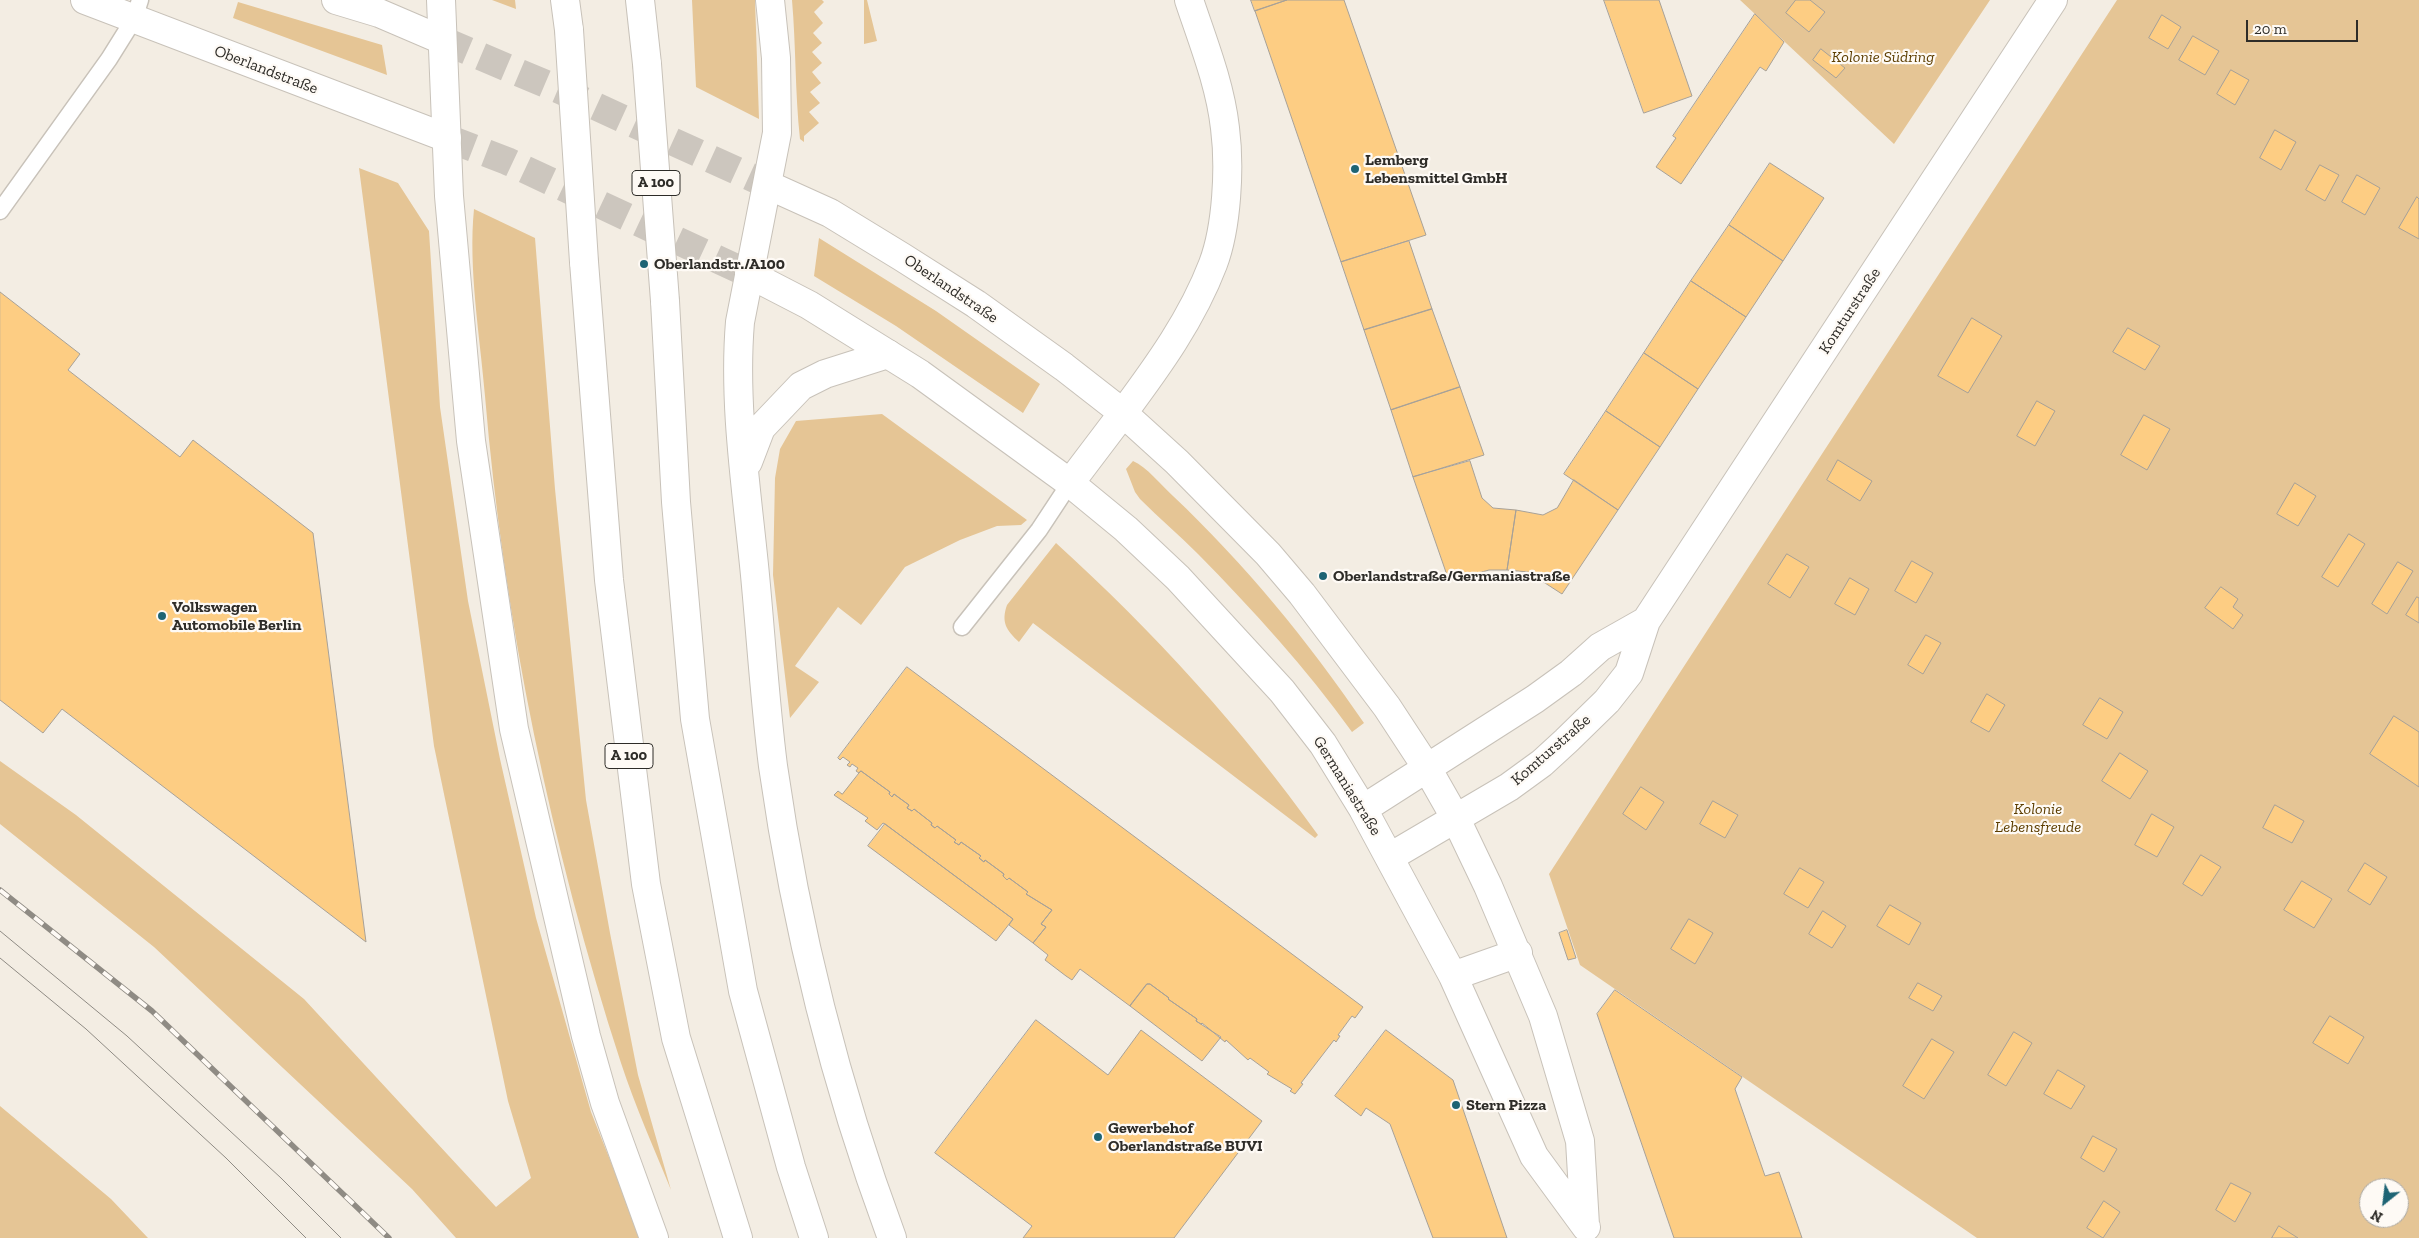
<!DOCTYPE html>
<html>
<head>
<meta charset="utf-8">
<style>
	body { margin:0 }
	#map { position:relative; width:2419px; height:1238px; overflow:hidden; background:#f3ede3; font-family:"Zilla Slab",serif }
	canvas { display:block }
	.north { position:absolute; left:2359px; top:1178px; width:50px; height:50px; box-sizing:border-box; background:#fefaf5; border:1px solid #aba8a3; border-radius:50%; rotate:209deg; font-size:14px; font-weight:700; line-height:20px; text-align:center; color:#2e2c28 }
	.north::after { content:''; display:block; margin:auto; width:18px; height:22px; background:#1e6474; clip-path:polygon(50% 0,100% 100%,50% 72%,0 100%) }
	.scale { position:absolute; left:2246px; top:20px; width:112px; height:22px; box-sizing:border-box; border:2px solid #2e2c28; border-top:0; padding-left:6px; font-size:15px; line-height:18px; white-space:nowrap; color:#2e2c28; -webkit-text-stroke:4px #fefaf5; paint-order:stroke }
</style>
</head>
<body>
<div id="map">
<canvas width="2419" height="1238"></canvas>
<div class="north">N</div>
<div class="scale">20 m</div>
</div>
<script>
const context = document.querySelector('canvas').getContext('2d');
context.lineJoin = 'round';
function paint(path, color) {
  context.fillStyle = color;
  context.fill(path, 'evenodd');
}
function strokePath(path, color, width, dash) {
  context.strokeStyle = color;
  context.lineWidth = width;
  context.lineCap = dash ? 'butt' : 'round';
  context.setLineDash(dash || []);
  context.stroke(path);
}
function write(font, color, halo, rows, align = 'center') {
  context.font = font + ' "Zilla Slab",serif';
  context.lineWidth = 4.5;
  context.setLineDash([]);
  context.textBaseline = 'middle';
  context.strokeStyle = halo;
  context.fillStyle = color;
  for (const [text, x, y, turn = 0] of rows) {
    context.save();
    context.translate(x, y);
    context.rotate((+turn || 0) * Math.PI / 180);
    context.textAlign = isNaN(turn) ? turn : align;
    if (halo) context.strokeText(text, 0, 0);
    context.fillText(text, 0, 0);
    context.restore();
  }
}
const green = new Path2D(`
	M492 0H515L516 9Z
	M692 0H755L759 119 696 87Z
	M792 0H822L824 2 814 12 823 23 813 33 822 43 812 52 822 63 812 72 821 83 810 92 820 103 809 112 819 123 804 136V142L800 139C795 93 796 46 792 0Z
	M864 0H867L877 41 864 44Z
	M1740 0H1990L1894 144Z
	M2117 0H2419V1238H1977L1580 965 1549 874ZM2369 1188H2399V1218H2369Z
	M238 2 382 45 387 75 233 18Z
	M359 168 398 183 429 231 440 407 468 601 500 759 536 918 591 1112 641 1238H456L412 1189 154 947 0 824V761L76 815 304 999 496 1207 531 1178 508 1101 434 746Z
	M474 209 535 238 555 489 586 800 610 933 638 1075 671 1190C654 1148 635 1106 621 1063 551 847 504 622 485 396 480 336 468 268 474 209Z
	M819 238 936 311 1040 384 1023 413 896 326 814 276Z
	M882 414 1027 520 1021 525 997 526 960 540 905 567 861 625 838 607 795 666 819 682 790 718 773 575 775 478 780 449 796 421Z
	M1133 461C1147 467 1161 485 1173 496 1245 564 1308 641 1364 723L1352 732C1306 668 1253 610 1198 554 1179 535 1159 518 1140 499L1135 492 1126 469Z
	M1056 543C1155 633 1240 726 1318 835L1315 838 1033 623 1019 642C1006 630 1001 622 1007 605Z
	M0 1106 111 1199 148 1238H0Z`);
const building = new Path2D(`
	M1251 0H1287L1255 11Z
	M1287 0H1344L1426 235 1341 262 1255 11Z
	M1604 0H1659L1692 96 1644 113Z
	M1796 0H1810L1825 12 1809 32 1786 13Z
	M1755 14 1784 42 1766 71 1760 67 1681 184 1656 167 1676 138 1673 136Z
	M2162 15 2181 27 2168 49 2149 38Z
	M2193 36 2219 51 2205 75 2179 60Z
	M1821 49 1845 68 1836 78 1813 60Z
	M2231 70 2249 80 2235 105 2217 94Z
	M2275 130 2296 142 2281 170 2260 158Z
	M1770 163 1824 198 1783 261 1729 225Z
	M2320 165 2339 175 2325 201 2306 190Z
	M2357 175 2380 188 2365 215 2342 202Z
	M2417 197 2419 199V239L2399 228Z
	M1729 225 1783 261 1746 317 1691 281Z
	M1409 241 1432 309 1364 330 1341 262Z
	M1691 281 1746 317 1698 389 1644 353Z
	M0 292 80 354 68 370 180 457 193 440 313 533 366 942 62 709 43 733 0 700Z
	M1432 309 1460 387 1391 410 1364 330Z
	M1972 318 2002 336 1968 393 1938 376Z
	M2128 328 2160 346 2145 370 2113 352Z
	M1644 353 1698 389 1660 447 1606 411Z
	M1460 387 1484 455 1413 477 1391 410Z
	M2037 401 2055 411 2035 446 2017 436Z
	M1606 411 1660 447 1618 510 1564 474Z
	M2144 415 2170 429 2147 470 2121 455Z
	M1838 460 1872 481 1860 501 1827 480Z
	M1470 461 1482 498 1493 508 1516 510 1507 570H1489L1449 581 1413 477Z
	M1574 480 1618 510 1562 594 1528 572 1507 570 1516 510 1543 515 1557 508Z
	M2295 483 2316 496 2298 526 2277 514Z
	M2349 534 2365 544 2338 587 2322 577Z
	M1787 554 1809 567 1790 598 1768 584Z
	M1912 561 1933 573 1916 603 1895 591Z
	M2398 562 2413 571 2387 614 2372 604Z
	M1850 578 1869 589 1855 615 1835 604Z
	M2221 587 2238 599 2233 607 2243 615 2233 629 2205 608Z
	M2417 597 2419 598V623L2406 615Z
	M1926 635 1941 643 1923 674 1908 665Z
	M907 667 1363 1007 1355 1018 1352 1016 1338 1035 1340 1036 1336 1042 1334 1040 1301 1083 1303 1084 1295 1094 1290 1091 1292 1089 1267 1074 1269 1072 1250 1058 1248 1060 1226 1040 1225 1042 1202 1023 1201 1024 1196 1021 1197 1019 1168 999 1169 998 1150 984H1147L1130 1006 1080 969 1072 980 1066 976 1045 960 1048 955 1033 943 1046 927 1041 924 1052 910 1026 894 1028 892 1009 878 1007 880 1003 876 1004 874 985 860 984 862 979 858 981 856 961 842 959 845 954 842 956 840 937 826 935 828 931 825 932 823 914 809 912 811 907 808 909 805 898 797 894 794 892 797 889 794 890 792 861 771 859 773 856 771 858 768 852 764 850 767 847 765 850 762 843 757 840 760 838 758Z
	M1987 694 2005 705 1989 732 1971 722Z
	M2100 698 2123 712 2107 739 2083 725Z
	M2394 716 2419 732V787L2370 754Z
	M2120 753 2148 771 2130 799 2102 781Z
	M861 771 890 792 889 794 892 797 894 794 898 797 909 805 907 808 912 811 914 809 932 823 931 825 935 828 937 826 956 840 954 842 959 845 961 842 981 856 979 858 984 862 985 860 1004 874 1003 876 1007 880 1009 878 1028 892 1026 894 1052 910 1041 924 1046 927 1033 943 1009 925 1013 919 885 824 883 823 877 830 865 821 868 818 834 795 838 791 842 794Z
	M1641 787 1664 802 1646 830 1623 814Z
	M1713 801 1738 815 1725 838 1700 824Z
	M2275 805 2304 821 2292 843 2263 828Z
	M2152 814 2174 827 2157 857 2135 845Z
	M885 824 1013 919 996 941 868 846Z
	M2201 855 2221 867 2202 896 2183 884Z
	M2365 863 2387 877 2370 905 2348 891Z
	M1800 868 1824 882 1808 908 1784 894Z
	M2302 881 2332 899 2314 928 2284 910Z
	M1890 905 1921 923 1909 945 1877 926Z
	M1823 911 1846 926 1832 948 1809 934Z
	M1689 919 1713 933 1695 964 1671 949Z
	M1567 930 1576 958 1568 960 1559 933Z
	M1918 983 1942 996 1933 1011 1909 998Z
	M1147 984H1150L1169 998 1168 999 1197 1019 1196 1021 1221 1037 1202 1061 1130 1006Z
	M1615 990 1742 1077 1735 1089 1765 1176 1779 1172 1802 1238H1674L1597 1014Z
	M2330 1016 2364 1037 2348 1064 2313 1043Z
	M1036 1020 1108 1075 1141 1030 1262 1121 1174 1238H1023L1032 1226 935 1153Z
	M1386 1030 1453 1080 1507 1238H1433L1390 1124 1366 1108 1361 1116 1335 1096Z
	M2014 1032 2032 1043 2006 1086 1988 1075Z
	M1932 1039 1954 1052 1924 1099 1903 1086Z
	M2058 1070 2085 1086 2071 1109 2044 1094Z
	M2093 1136 2117 1149 2104 1172 2081 1158Z
	M2231 1183 2251 1193 2235 1222 2216 1210Z
	M2104 1201 2120 1212 2103 1238 2087 1228Z
	M2279 1226 2298 1238H2272Z`);
const secondaryTunnel = new Path2D(`
	M442 40 560 90 768 185
	M447 138 507 161 749 274`);
const lane = new Path2D(`
	M0 211 109 59 134 19 140 0
	M962 627 1039 530 1070 483`);
const street = new Path2D(`
	M1123 413C1158 366 1192 319 1213 264 1227 227 1230 167 1225 128 1220 84 1203 42 1189 0`);
const secondary = new Path2D(`
	M85 0 447 138
	M336 0 379 13 442 40
	M768 185 830 213 902 257 976 304 1064 367 1123 413 1177 462 1268 554 1302 594 1387 707 1427 768 1456 819 1488 886 1543 1016 1580 1141 1585 1225
	M749 274 809 305 920 374 1070 483 1126 529 1178 578 1282 691 1323 744 1363 809 1453 976 1534 1156 1586 1227
	M1070 483 1123 413
	M1363 809 1535 699 1571 673 1600 647 1646 621
	M1390 857 1509 787 1542 763 1566 741 1607 701 1629 673 1646 621 2053 0
	M1453 976 1518 953`);
const highway = new Path2D(`
	M441 0 449 196 471 441 514 729 586 1036 605 1103 654 1238
	M565 0 569 30
	M640 0 647 64
	M770 0 776 58 777 133 740 322C733 405 747 492 755 575 761 638 765 703 773 766 796 927 835 1085 892 1238
	M584 262 609 580 646 884 676 1038 738 1238
	M665 301 676 502 695 719 743 991 791 1167 814 1238
	M748 462 761 428 801 386 825 374 888 354`);
const tram = new Path2D(`
	M0 931 127 1036 281 1178 341 1238
	M0 958 86 1029 226 1158 306 1238`);
const rail = new Path2D(`
	M0 890 152 1011 389 1238`);
const highwayBridge = new Path2D(`
	M569 30 584 262
	M647 64 665 301`);
const markers = [
	[1355,169,5,"#1e6474"],
	[644,264,5,"#1e6474"],
	[1323,576,5,"#1e6474"],
	[162,616,5,"#1e6474"],
	[1456,1105,5,"#1e6474"],
	[1098,1137,5,"#1e6474"]
];
const shields = [
	[656,183,48],
	[629,756,48]
];
const shieldNames = [
	["A 100",656,183],
	["A 100",629,756]
];
const parkNames = [
	["Kolonie Südring",1883,57],
	["Kolonie",2038,809],
	["Lebensfreude",2038,827]
];
const streetNames = [
	["Oberlandstraße",266,70,21],
	["Oberlandstraße",951,289,34],
	["Komturstraße",1850,311,-57],
	["Komturstraße",1551,750,-41],
	["Germaniastraße",1347,786,58]
];
const poiNames = [
	["Lemberg",1365,160],
	["Lebensmittel GmbH",1365,178],
	["Oberlandstr./A100",654,264],
	["Oberlandstraße/Germaniastraße",1333,576],
	["Volkswagen",172,607],
	["Automobile Berlin",172,625],
	["Stern Pizza",1466,1105],
	["Gewerbehof",1108,1128],
	["Oberlandstraße BUVI",1108,1146]
];
paint(green, '#e5c595');
paint(building, '#fdcd83');
strokePath(building, '#a7a198', 1);
strokePath(secondaryTunnel, '#ccc6be', 28, [28, 14]);
strokePath(lane, '#c8c2b9', 19);
strokePath(street, '#c8c2b9', 30);
strokePath(secondary, '#c8c2b9', 30);
strokePath(highway, '#c8c2b9', 30);
strokePath(lane, '#fff', 16);
strokePath(street, '#fff', 28);
strokePath(secondary, '#fff', 28);
strokePath(highway, '#fff', 28);
strokePath(tram, '#8f8b84', 1);
strokePath(rail, '#8f8b84', 5.5);
strokePath(rail, '#fefaf5', 4, [11]);
strokePath(highwayBridge, '#c8c2b9', 30, []);
strokePath(highwayBridge, '#fff', 28);
for (const [x, y, r, color] of markers) {
  const dot = new Path2D();
  dot.arc(x, y, r, 0, 2 * Math.PI);
  context.fillStyle = color;
  context.fill(dot);
  strokePath(dot, '#fefaf5', 2);
}
for (const [x, y, w] of shields) {
  const box = new Path2D();
  box.roundRect(x - w / 2, y - 12.5, w, 25, 4);
  context.fillStyle = '#fefaf5';
  context.fill(box);
  strokePath(box, '#2e2c28', 1);
}
write('bold 15px', '#2e2c28', null, shieldNames);
write('italic 16px', '#5d3e00', '#fefaf5', parkNames);
write('16px', '#2e2c28', '#fefaf5', streetNames);
write('bold 16px', '#2e2c28', '#fefaf5', poiNames, 'left');
</script>
</body>
</html>
